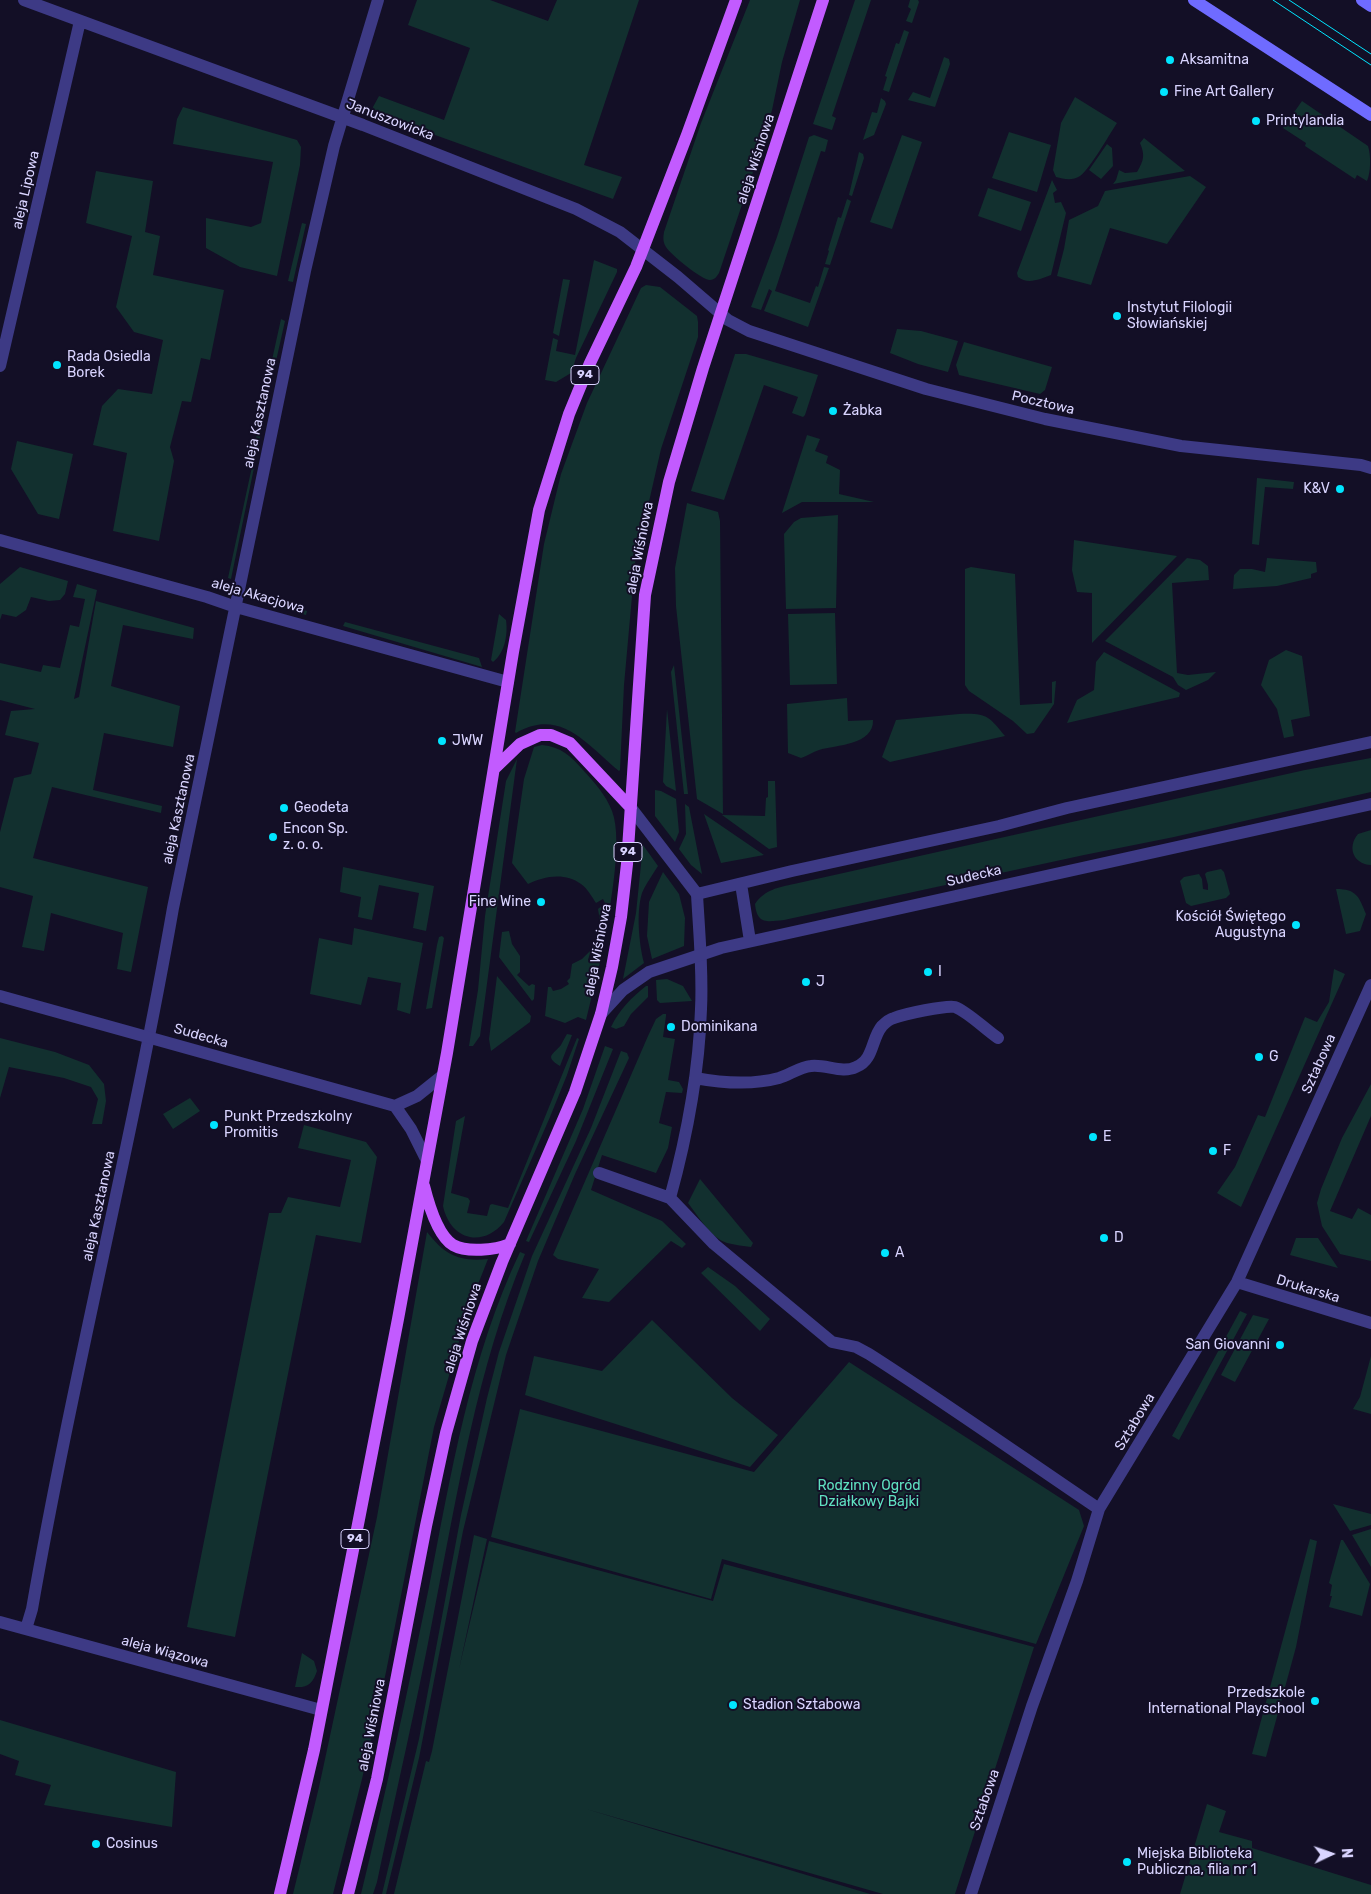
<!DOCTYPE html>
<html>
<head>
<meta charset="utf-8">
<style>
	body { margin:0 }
	#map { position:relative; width:1371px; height:1894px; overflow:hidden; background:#130f26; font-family:Rubik,sans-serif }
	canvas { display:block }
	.north { position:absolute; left:1306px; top:1829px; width:50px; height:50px; -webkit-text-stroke:4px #130f26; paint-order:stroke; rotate:87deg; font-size:14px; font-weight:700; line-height:20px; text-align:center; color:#d9d4ff }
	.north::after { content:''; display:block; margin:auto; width:18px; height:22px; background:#d9d4ff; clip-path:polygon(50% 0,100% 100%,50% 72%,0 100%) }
</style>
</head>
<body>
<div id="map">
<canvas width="1371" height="1894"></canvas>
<div class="north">N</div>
</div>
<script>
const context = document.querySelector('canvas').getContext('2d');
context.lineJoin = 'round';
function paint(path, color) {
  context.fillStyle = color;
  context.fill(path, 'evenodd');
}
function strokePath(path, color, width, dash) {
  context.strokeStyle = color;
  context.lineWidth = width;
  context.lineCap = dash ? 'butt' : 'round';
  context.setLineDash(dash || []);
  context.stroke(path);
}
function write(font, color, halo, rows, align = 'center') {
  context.font = font + ' Rubik,sans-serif';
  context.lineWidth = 4;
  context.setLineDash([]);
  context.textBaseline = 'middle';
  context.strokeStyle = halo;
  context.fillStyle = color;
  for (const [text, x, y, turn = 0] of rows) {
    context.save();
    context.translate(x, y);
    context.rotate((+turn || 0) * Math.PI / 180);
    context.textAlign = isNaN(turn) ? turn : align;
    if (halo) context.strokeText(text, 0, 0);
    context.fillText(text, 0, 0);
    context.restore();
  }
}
const green = new Path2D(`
	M417 0H490L548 21 557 0H639L584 165 622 177 613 199 374 113 373 107 379 96 444 120 470 48 408 25Z
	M750 0H800L782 62 772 110 763 142 719 273C717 276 715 280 710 280 702 280 671 255 666 247 663 242 663 238 664 232L701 123Z
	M855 0H871L832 116 836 118 832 130 813 124Z
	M910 0H918L919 2 912 23 906 21 911 9 908 7Z
	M904 30 909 32 889 92 883 90 887 77 885 76 896 43 899 44Z
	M944 57 949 59 950 64 935 107 908 100 913 92 930 98Z
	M1075 97 1117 123C1109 135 1090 169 1080 176 1072 181 1064 179 1056 177L1053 170 1061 123Z
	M881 98 885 101 886 104 874 135 863 140 872 112 877 113Z
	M1302 101 1368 146C1371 155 1371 172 1367 181L1357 175 1355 179 1305 146 1306 143 1283 128Z
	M183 107 297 140 301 147 300 165 277 276 240 267 206 248V218L251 227 261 223 273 162 173 144 177 119Z
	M1009 132 1051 145 1037 192 992 178Z
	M814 135 828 140 825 152 821 151 775 291 810 303 816 286 818 287 824 267 829 268 808 327 764 311 772 291 769 289 761 310 751 307 777 237 809 137Z
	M902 135 922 142 892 229 870 222Z
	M1144 138 1185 171 1113 184 1116 180 1119 170 1125 173 1137 172C1144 160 1145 155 1140 143Z
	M1107 144 1112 148 1113 166 1101 179 1089 170Z
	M859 152 863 154 864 158 852 196 849 195Z
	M96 171 153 181 145 232 160 236 153 275 224 290 210 360 201 358 191 402 182 401 170 447 174 461 159 541 113 531 127 453 93 445 102 406 118 389 152 394 163 340 134 332 116 307 132 236 86 223Z
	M1190 176 1206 187 1167 244 1110 228 1091 285 1057 276 1064 249 1069 220 1098 206 1105 191Z
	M1052 180 1057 190 1053 193 1055 203 1061 202 1066 213 1051 275C1040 279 1028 285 1018 277L1017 273Z
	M988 188 1031 202 1021 231 978 216Z
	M847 199 851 201 830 265 825 264 829 251 828 250 838 217 841 218Z
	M302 223 306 224 293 282 288 281Z
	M594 260 617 269V272L576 358 571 373 556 382 545 380 553 338 558 340 556 351 575 355Z
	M563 279 570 280 559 336 553 333Z
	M646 285 660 287 697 316 698 322V337L661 449 635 563 624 685 620 770 619 771C587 745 561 707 516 733L515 732 544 544 561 474 587 403 641 288Z
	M281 319 285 321 274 370 270 369Z
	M897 329 921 331 958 341 948 372 918 364 890 353Z
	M964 342 1052 367 1045 390 1040 394 959 375 956 365Z
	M735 354H746L818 375 805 415 803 417 792 413 798 397 764 385 724 500 691 491Z
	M265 398 268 399 256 456H252Z
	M807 435 820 439 815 451 828 456 826 463 840 470 839 494 874 502H802L782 513Z
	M17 441 73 454 59 519 38 514 11 469Z
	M253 462 255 463 231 579 228 578Z
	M1257 478 1294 482 1293 489 1265 487 1259 545 1252 544Z
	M687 503 718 512 720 521 723 814 697 799 676 606 675 568Z
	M838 515 836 608 786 609 784 534 794 522 801 518Z
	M1074 540 1177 556 1092 643V593L1077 592 1072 570Z
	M1187 558 1200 560 1208 566 1209 580 1172 583 1177 673 1188 675 1216 672 1208 680 1186 690 1178 685 1173 677 1105 641Z
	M1267 558 1316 562 1317 572 1311 574V578L1277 586 1233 589 1234 575 1240 569H1252L1265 572Z
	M20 567 68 581 65 594 60 600 49 601 31 597 26 610 16 617 2 614 0 620V584Z
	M971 567 1015 574 1020 705 1052 703V682L1056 681 1054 704 1034 733 1027 734 1013 721 969 691 965 685V569Z
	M77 584 97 590 74 699 79 697 96 601 194 628 193 639 123 625 111 686 180 706 173 747 104 733 93 790 162 806 161 813 52 787 33 858 148 887 131 972 117 969 123 933 51 913 44 951 22 947 33 896 0 887V832L14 778 31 774 39 743 5 735 11 711 35 709 0 700V663L41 672 43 665 60 668 70 625 79 627 85 599 73 597Z
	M270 600 307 611 306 615 268 604Z
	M835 613 837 684 790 685 788 614Z
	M499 614 506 620C508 634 505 653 493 662L491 660Z
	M345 622 479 658 482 667 343 626Z
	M1286 650 1302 656 1310 716 1291 720 1294 736 1284 738 1277 709 1261 685 1269 660Z
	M1104 652 1180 693 1179 697 1067 723 1077 700 1094 690 1096 662Z
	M674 665 688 794H684L671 672Z
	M847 698 848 721 873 720C874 745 836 745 819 750 813 752 807 756 801 758L788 753 787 704Z
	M667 709 676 791 666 786 663 782Z
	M959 714C986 713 988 715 1005 736L890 762 882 757 896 720Z
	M542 745C561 747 571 756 583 770 594 782 606 795 612 811 624 842 608 917 602 952L592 949C599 936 601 924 598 909L605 903 603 899 596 903C592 897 587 888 581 884 565 872 544 876 528 884L512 863 524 779 534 747Z
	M1371 758V792L1174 837 1084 855 784 920C766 922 757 924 755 904 764 890 779 887 794 884L1305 770Z
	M517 759 480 1036 473 1046H469L478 990 485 916 506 781Z
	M768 781H775L777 847 769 849 722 815 765 816 766 798 768 797Z
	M655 790 661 791 676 799 679 832 675 842 655 816Z
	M685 804 689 807 702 874 691 865 679 849 686 834Z
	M704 814 764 855 721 863Z
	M1371 830V865C1353 864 1347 847 1358 834Z
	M643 845 658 866C653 874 646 884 642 893 636 912 639 944 644 963L623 979 636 913Z
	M343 867 434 886 426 931 413 928 419 893 379 885 372 920 358 917 361 897 340 892Z
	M1221 869 1224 872 1230 894 1226 898 1191 906 1186 903 1180 881 1184 877 1199 874 1202 879 1203 889 1208 890V885L1205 874 1207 872Z
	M663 872 679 894 685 918 684 946 652 959 647 936 649 902Z
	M1336 889C1357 889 1359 897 1366 914L1360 931 1346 934Z
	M354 928 423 943 410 1014 397 1010 401 983 368 977 361 1005 310 994 319 938 352 945Z
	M509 931 512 944 520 956V972L517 975 529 986 532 984 535 985 534 999 532 1001 499 957 502 932Z
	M442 936 444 938 432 1008 426 1009 437 945 439 937Z
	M591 950 588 960 600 962 586 1020 578 1017 565 1023 545 1016 548 987H551L553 991 561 989 569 984 567 981 570 978 572 964 582 959Z
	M1334 969 1345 974 1241 1207 1217 1193 1235 1167 1258 1115 1265 1117 1305 1017 1317 1022 1329 1002Z
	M497 976 531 1016 530 1022 491 1051 489 1039Z
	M667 979 683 986 692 1001 660 1003 657 1000 656 980Z
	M646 986H648V997L631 1014 624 1026 616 1029 611 1027C619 1010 632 997 646 986Z
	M663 1014H666V1016L663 1037 675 1039 668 1080 679 1082 683 1089 682 1093 666 1092 659 1123 672 1127 668 1148 656 1173 602 1155 591 1190 662 1221 686 1244 682 1248 671 1241 609 1302 582 1298 599 1269 558 1259 553 1255 648 1036 656 1019Z
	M567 1034 572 1035 560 1066C544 1056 553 1055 561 1045 563 1041 565 1037 567 1034Z
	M0 1038 55 1052 89 1065 104 1084 106 1101 102 1124H92L98 1099 91 1087 64 1078 9 1067 0 1098Z
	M577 1038 579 1039 567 1075 550 1117 504 1222C482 1249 450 1239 443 1206L456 1121 465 1116 451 1193 468 1198 470 1201 467 1213 487 1216 490 1205 492 1204 508 1208Z
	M605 1046 613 1049 576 1141 529 1242 526 1241 583 1109Z
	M621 1051 627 1053 629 1058 575 1174 538 1261 506 1355 463 1531 419 1758 386 1894H382L419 1739 461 1515 487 1398 499 1352 532 1256 591 1128Z
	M1371 1084V1116L1330 1211 1352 1219 1358 1208 1371 1215V1261L1340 1254 1322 1226 1317 1203 1321 1189 1342 1138Z
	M190 1098 200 1111 173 1129 163 1114Z
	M304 1125 366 1142 377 1157 361 1243 316 1235 235 1637 187 1627 269 1213H281L288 1197 340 1207 351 1160 298 1148Z
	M700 1179 753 1243 751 1247C744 1246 735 1245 727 1243 711 1238 698 1216 688 1203Z
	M427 1232C445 1255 459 1262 488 1259L469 1307 434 1427 386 1672 362 1779 333 1894H293L319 1787 377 1517Z
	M1296 1238H1318L1338 1268 1290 1255Z
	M520 1252 525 1254C477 1368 458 1491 434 1612 417 1703 396 1792 377 1882L373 1894H361C386 1792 408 1690 429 1587 451 1474 470 1357 520 1252Z
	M708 1267 735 1286 770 1319 760 1331 701 1273Z
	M1240 1311 1247 1314 1179 1440 1172 1436Z
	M1253 1315 1269 1319 1235 1382 1221 1375Z
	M652 1320 732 1398 778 1435 750 1467 525 1395 534 1356 602 1371Z
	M1371 1356V1414L1353 1409 1360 1397Z
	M849 1362 1079 1510 1084 1526 1036 1644 722 1559 711 1599 491 1537 520 1409 754 1472Z
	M1333 1504 1371 1514V1525L1350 1531Z
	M1371 1529V1567L1352 1535Z
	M474 1535 487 1539 459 1669 489 1541 713 1601 724 1564 1034 1647 955 1894H883L586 1809 870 1894H394L426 1761 429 1762 432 1751Z
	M1310 1539 1317 1541 1296 1647 1266 1757 1252 1754Z
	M1341 1540H1343L1370 1584 1362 1616 1329 1607 1332 1596H1330L1332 1585 1329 1583Z
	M302 1653 314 1661 317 1671C313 1683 308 1688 295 1687Z
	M0 1720 176 1772 172 1827 44 1805 51 1785 15 1775 19 1761 0 1754Z
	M1207 1804 1226 1811 1219 1832 1252 1841V1848L1371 1885V1894H1180Z`);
const minor = new Path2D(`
	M24 0 363 125 576 209 620 232 678 277 728 320 749 331 926 389 1045 419 1181 446 1361 465 1371 468
	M0 366 80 21
	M0 540 207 597 236 607 508 682
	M695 1078C722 1083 753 1085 779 1078 789 1075 800 1067 811 1066 826 1064 842 1074 856 1067 874 1060 871 1039 882 1026 885 1023 890 1019 894 1018 904 1014 946 1005 955 1007 968 1012 986 1030 998 1038
	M599 1173 670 1198C687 1136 699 1073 701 1009 703 970 699 932 697 894
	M670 1198 714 1244 832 1342 856 1347 869 1354C947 1404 1022 1457 1099 1509
	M1237 1282 1371 1323
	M0 1622 321 1710
	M26 1629 32 1609C73 1374 132 1143 173 908L305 271 334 146 378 0
	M971 1894 1032 1706 1077 1581 1099 1509 1237 1282 1371 985`);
const tertiary = new Path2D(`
	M631 808 697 894 792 871 999 826 1067 808 1371 742
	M741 884 750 941
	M0 996 395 1106 411 1129 427 1161
	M601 1014 623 990 649 972 721 948 1371 804
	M395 1106 417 1096 442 1076`);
const secondary = new Path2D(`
	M1194 0 1371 115
	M1362 0 1371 6`);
const primary = new Path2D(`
	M494 769 520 744 540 735H551L570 743 631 808
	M424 1186C428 1202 437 1235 453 1245 467 1253 495 1250 510 1244
	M280 1894 314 1750 398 1319 447 1053 513 652 539 510 569 414 590 363 636 267 687 135 736 0
	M348 1894 377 1779 426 1526 446 1433 472 1341 502 1262 575 1092 601 1014 612 967 621 917 627 864 645 595 669 482 703 368 823 0`);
const tram = new Path2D(`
	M1273 0 1371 65
	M1289 0 1371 54`);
const markers = [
	[1170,60,5,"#00e5ff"],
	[1164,92,5,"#00e5ff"],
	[1256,121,5,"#00e5ff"],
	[1117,316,5,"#00e5ff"],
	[57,365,5,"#00e5ff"],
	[833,411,5,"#00e5ff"],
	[1340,489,5,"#00e5ff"],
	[442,741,5,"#00e5ff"],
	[284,808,5,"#00e5ff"],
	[273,837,5,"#00e5ff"],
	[541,902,5,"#00e5ff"],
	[1296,925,5,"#00e5ff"],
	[928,972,5,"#00e5ff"],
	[806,982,5,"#00e5ff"],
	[671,1027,5,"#00e5ff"],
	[1259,1057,5,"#00e5ff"],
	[214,1125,5,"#00e5ff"],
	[1093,1137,5,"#00e5ff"],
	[1213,1151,5,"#00e5ff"],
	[1104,1238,5,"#00e5ff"],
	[885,1253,5,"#00e5ff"],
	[1280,1345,5,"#00e5ff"],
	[1315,1701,5,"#00e5ff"],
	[733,1705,5,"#00e5ff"],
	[96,1844,5,"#00e5ff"],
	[1127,1862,5,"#00e5ff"]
];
const shields = [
	[585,375,28],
	[628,852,28],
	[355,1539,28]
];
const shieldNames = [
	["94",585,375],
	["94",628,852],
	["94",355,1539]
];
const poiNames = [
	["Aksamitna",1180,60],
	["Fine Art Gallery",1174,92],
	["Printylandia",1266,121],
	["Instytut Filologii",1127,308],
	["Słowiańskiej",1127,324],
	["Rada Osiedla",67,357],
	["Borek",67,373],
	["Żabka",843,411],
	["K&V",1330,489,"right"],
	["JWW",452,741],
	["Geodeta",294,808],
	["Encon Sp.",283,829],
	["z. o. o.",283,845],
	["Fine Wine",531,902,"right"],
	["Kościół Świętego",1286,917,"right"],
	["Augustyna",1286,933,"right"],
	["I",938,972],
	["J",816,982],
	["Dominikana",681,1027],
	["G",1269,1057],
	["Punkt Przedszkolny",224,1117],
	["Promitis",224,1133],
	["E",1103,1137],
	["F",1223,1151],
	["D",1114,1238],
	["A",895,1253],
	["San Giovanni",1270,1345,"right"],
	["Przedszkole",1305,1693,"right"],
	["International Playschool",1305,1709,"right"],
	["Stadion Sztabowa",743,1705],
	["Cosinus",106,1844],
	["Miejska Biblioteka",1137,1854],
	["Publiczna, filia nr 1",1137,1870]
];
const streetNames = [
	["Januszowicka",390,120,21],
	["aleja Wiśniowa",756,159,-72],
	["aleja Lipowa",26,190,-77],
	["Pocztowa",1043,403,13],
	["aleja Kasztanowa",260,413,-78],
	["aleja Wiśniowa",640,548,-79],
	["aleja Akacjowa",258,596,16],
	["aleja Kasztanowa",179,809,-78],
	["Sudecka",974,876,-13],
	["aleja Wiśniowa",598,950,-79],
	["Sudecka",201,1036,16],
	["Sztabowa",1319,1064,-66],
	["aleja Kasztanowa",99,1206,-78],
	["Drukarska",1308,1289,17],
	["aleja Wiśniowa",463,1328,-72],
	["Sztabowa",1135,1422,-59],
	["aleja Wiązowa",165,1652,15],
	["aleja Wiśniowa",372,1725,-79],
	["Sztabowa",985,1800,-71]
];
const parkNames = [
	["Rodzinny Ogród",869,1486],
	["Działkowy Bajki",869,1502]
];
paint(green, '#12302f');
strokePath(minor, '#3d3a85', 12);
strokePath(tertiary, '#3d3a85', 12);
strokePath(secondary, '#6f6bff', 12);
strokePath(primary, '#c25bff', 12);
strokePath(tram, '#00e5ff', 1);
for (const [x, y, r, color] of markers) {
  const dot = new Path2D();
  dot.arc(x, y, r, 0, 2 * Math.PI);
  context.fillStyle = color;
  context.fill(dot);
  strokePath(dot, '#130f26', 2);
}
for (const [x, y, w] of shields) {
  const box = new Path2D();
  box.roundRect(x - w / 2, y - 9.5, w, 19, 4);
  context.fillStyle = '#130f26';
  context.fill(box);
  strokePath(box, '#d9d4ff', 1);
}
write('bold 12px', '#d9d4ff', null, shieldNames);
write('14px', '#d9d4ff', '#130f26', poiNames, 'left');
write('14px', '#d9d4ff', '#130f26', streetNames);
write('14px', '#5fe0c0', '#130f26', parkNames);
</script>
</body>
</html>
